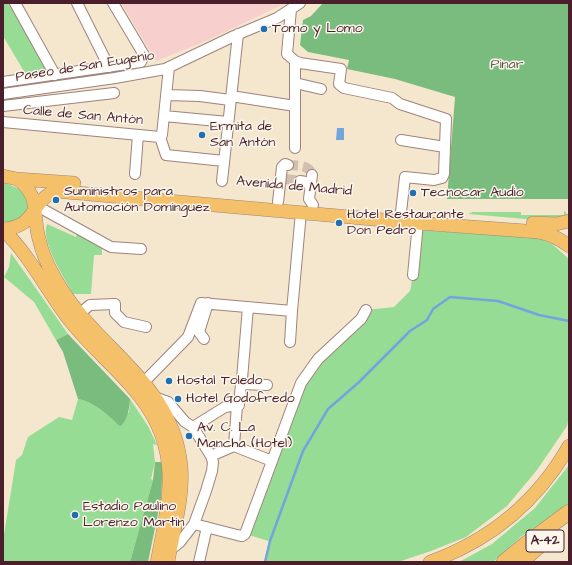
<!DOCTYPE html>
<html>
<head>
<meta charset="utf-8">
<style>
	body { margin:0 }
	#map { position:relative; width:572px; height:565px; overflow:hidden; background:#f4e7ce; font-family:"Architects Daughter",sans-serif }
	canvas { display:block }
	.frame { position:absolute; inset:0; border:4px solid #4a1f2b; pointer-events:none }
</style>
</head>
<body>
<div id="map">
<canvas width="572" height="565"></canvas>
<div class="frame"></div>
</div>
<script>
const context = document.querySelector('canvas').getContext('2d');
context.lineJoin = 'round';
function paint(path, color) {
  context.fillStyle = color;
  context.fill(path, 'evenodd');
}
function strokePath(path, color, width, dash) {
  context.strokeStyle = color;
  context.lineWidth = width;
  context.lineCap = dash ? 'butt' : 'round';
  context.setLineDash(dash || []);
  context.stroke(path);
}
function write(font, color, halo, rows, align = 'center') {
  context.font = font + ' "Architects Daughter",sans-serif';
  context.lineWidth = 3;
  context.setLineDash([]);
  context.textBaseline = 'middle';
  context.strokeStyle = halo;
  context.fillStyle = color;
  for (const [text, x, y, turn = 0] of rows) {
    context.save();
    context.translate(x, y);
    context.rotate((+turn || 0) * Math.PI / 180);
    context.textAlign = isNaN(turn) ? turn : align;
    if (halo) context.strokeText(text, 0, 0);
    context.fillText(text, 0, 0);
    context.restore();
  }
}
const built = new Path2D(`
	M121 3H286L206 41 156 61Z`);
const green = new Path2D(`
	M3 3H11L49 72 25 73 3 36Z
	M3 183C15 186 29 192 28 206 28 210 27 215 23 217 20 221 11 221 5 223L3 222Z
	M564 211 566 212 567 216 537 220 468 214 473 212H521V215H564Z
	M47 224 76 237 77 234 102 248V255H94L91 294H73C65 279 40 241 47 224Z
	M417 230 538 238 552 244 569 259V418L567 426 537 470 507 506 466 537 431 551 398 562H266V555L269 541 245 534 301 383 366 310 394 307 410 291 413 275Z
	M11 253 68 334 56 340 34 302 4 277 9 267Z
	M78 399C94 402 107 414 118 425L129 412 130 399 148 426 157 445 153 444 155 462 151 479 153 480 130 562H3V541L16 460 22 455 28 437 59 417 72 420Z
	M569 465V505L523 535 493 562H459L492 544 535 508Z`);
const forest = new Path2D(`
	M323 3H569V199H447L455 97 395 79 347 69 349 60 308 52 300 45 303 20 311 16Z
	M68 334 130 399C129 410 128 418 121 426L118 425C107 414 94 402 78 399L63 352 56 340Z
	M155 462H163L161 499 148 562H130L153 480Z`);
const water = new Path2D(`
	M337 128H344V140H336Z`);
const stream = new Path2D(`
	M265 562 270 541 303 451 328 409 358 383 410 331 427 320 433 309 450 297 498 301 539 315 569 321`);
const minorTunnel = new Path2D(`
	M288 165C298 166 309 164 312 175
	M286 179 300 181`);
const minor = new Path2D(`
	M15 3 55 75
	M77 3 109 67
	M291 9 287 54 295 61 300 63 341 69 339 84 344 88 392 98 400 104 446 119 444 174 442 178 434 180 405 177 401 212
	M295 61V148
	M3 82 141 62 144 55 113 3
	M295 83 321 89
	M3 94 115 78 165 69 234 36 277 18 300 3
	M166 95 200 96 230 100
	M231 96 295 106
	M3 106 114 93
	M164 116 228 122
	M3 122 160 137
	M160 137 166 155 224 161
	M160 137 162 135 169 67
	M401 140 445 147
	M135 174 138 135
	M312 175 309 199 313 205
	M222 181 238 34
	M300 181C306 181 308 183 311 188
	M278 202 282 167 285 164 288 165
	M37 206 111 247 141 249
	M413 275 418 223
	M79 314 90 305 115 304V313L124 322 146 327
	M204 339 199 332 208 303
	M290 342 292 311
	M242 379 248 307
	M144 382 188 337 201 303 292 311 301 212
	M157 398 168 402 185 422 193 427 211 456 213 462 212 471 206 491 194 524 180 542 170 550
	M237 405H239L241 384 267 385
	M193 427 225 407 237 405 234 446 211 456
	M234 446 272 461
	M194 524 237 535 242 536 245 534 301 383 318 359 361 319 366 310
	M199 562 207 527`);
const major = new Path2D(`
	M3 176 17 179 74 183
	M17 179C41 195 32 214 39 239 42 252 48 266 55 278 92 347 173 381 181 466 184 498 173 531 168 562
	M533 223 556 224 569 221
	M3 229C37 227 30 202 55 191L418 223 539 232C550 234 560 239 569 246
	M3 230C31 256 47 292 71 322 89 345 112 364 131 386 183 443 171 493 157 562
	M430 562C491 540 537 502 569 446`);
const highway = new Path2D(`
	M504 562 526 544 569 512
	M521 562 548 538`);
const markers = [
	[264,29,4,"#1f6fb2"],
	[202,135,4,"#1f6fb2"],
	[413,193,4,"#1f6fb2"],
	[56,200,4,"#1f6fb2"],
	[339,223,4,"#1f6fb2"],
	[169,381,4,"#1f6fb2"],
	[178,399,4,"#1f6fb2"],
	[189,436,4,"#1f6fb2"],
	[75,515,4,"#1f6fb2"]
];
const shields = [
	[545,541,38]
];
const shieldNames = [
	["A-42",545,541]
];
const poiNames = [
	["Tomo y Lomo",272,29],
	["Ermita de",210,127],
	["San Antón",210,143],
	["Suministros para",64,192],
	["Automoción Dominguez",64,208],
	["Tecnocar Audio",421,193],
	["Hotel Restaurante",347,215],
	["Don Pedro",347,231],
	["Hostal Toledo",177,381],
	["Hotel Godofredo",186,399],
	["Av. C. La",197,428],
	["Mancha (Hotel)",197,444],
	["Estadio Paulino",83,507],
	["Lorenzo Martín",83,523]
];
const parkNames = [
	["Pinar",507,65]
];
const streetNames = [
	["Paseo de San Eugenio",85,67,-9],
	["Calle de San Antón",83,116,5],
	["Avenida de Madrid",294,187,5]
];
paint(built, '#f7d0ce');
paint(green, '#97dc95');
paint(forest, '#79bc7e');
paint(water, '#72a5de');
strokePath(stream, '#72a5de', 2.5);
strokePath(minorTunnel, '#d2bfad', 10, [10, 5]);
strokePath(minor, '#9f837c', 12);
strokePath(major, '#9f837c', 14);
strokePath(highway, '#9f837c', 16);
strokePath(minor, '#fff', 10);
strokePath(major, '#f4c16a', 13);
strokePath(highway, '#f4c16a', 15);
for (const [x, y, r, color] of markers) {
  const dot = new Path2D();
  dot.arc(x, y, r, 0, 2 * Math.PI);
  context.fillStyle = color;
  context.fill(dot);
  strokePath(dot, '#fbf7ec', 1.5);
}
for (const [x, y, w] of shields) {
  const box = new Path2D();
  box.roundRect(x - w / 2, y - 11, w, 22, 3);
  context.fillStyle = '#fbf7ec';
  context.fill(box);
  strokePath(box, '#4a1f2b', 1);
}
write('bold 13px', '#4a1f2b', null, shieldNames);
write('14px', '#4a1f2b', '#fbf7ec', poiNames, 'left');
write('14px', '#61584b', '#fbf7ec', parkNames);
write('14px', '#4a1f2b', '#fbf7ec', streetNames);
</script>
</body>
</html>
